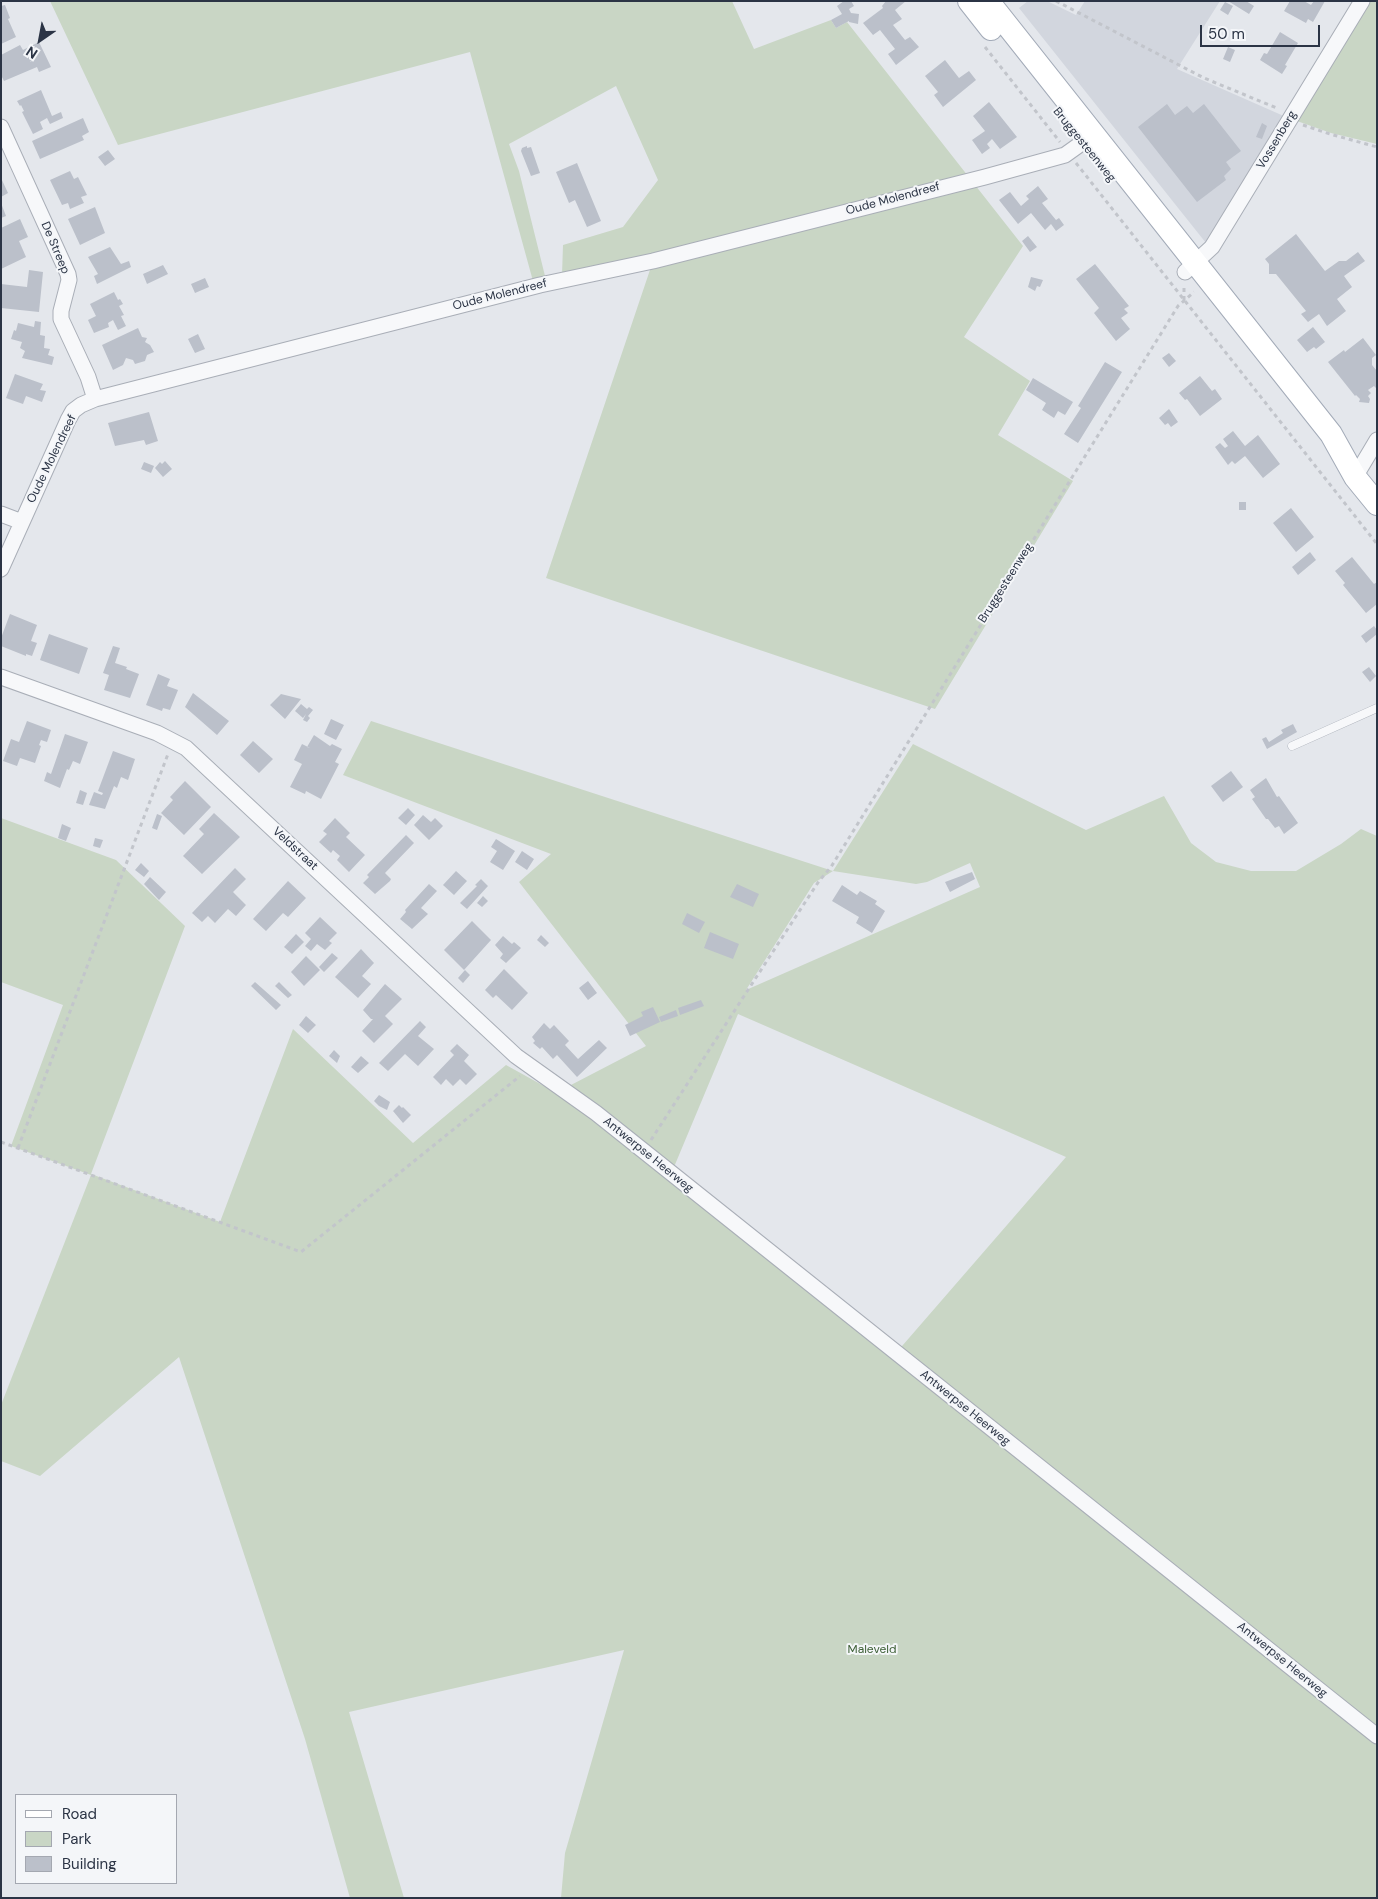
<!DOCTYPE html>
<html>
<head>
<meta charset="utf-8">
<style>
  body { margin:0 }
  #map { position:relative; width:1378px; height:1899px; overflow:hidden; background:#e4e7ec; font-family:"DM Sans",sans-serif }
  canvas { display:block }
  .frame { position:absolute; inset:0; border:2px solid #2b3445; pointer-events:none }
  .legend { position:absolute; left:15px; top:1794px; width:162px; height:90px; box-sizing:border-box; background:#f4f6f9; border:1px solid #a4a8b1; margin:0; padding:6px 9px; list-style:none; font-size:15px; color:#2b3445 }
  .legend li { display:flex; align-items:center; gap:10px; height:25px }
  .legend b { width:25px; border:1px solid #a4a8b1 }
  .north { position:absolute; left:15px; top:15px; width:50px; height:50px; -webkit-text-stroke:4px #f4f6f9; paint-order:stroke; rotate:213deg; font-size:14px; font-weight:700; line-height:20px; text-align:center; color:#2b3445 }
  .north::after { content:''; display:block; margin:auto; width:18px; height:22px; background:#2b3445; clip-path:polygon(50% 0,100% 100%,50% 72%,0 100%) }
  .scale { position:absolute; left:1200px; top:25px; width:120px; height:22px; box-sizing:border-box; border:2px solid #2b3445; border-top:0; padding-left:6px; font-size:15px; line-height:18px; white-space:nowrap; color:#2b3445; -webkit-text-stroke:4px #f4f6f9; paint-order:stroke }
</style>
</head>
<body>
<div id="map">
<canvas width="1378" height="1899"></canvas>
<div class="frame"></div>
<ul class="legend">
<li><b style="height:6px;background:#fff"></b>Road</li>
<li><b style="height:14px;background:#c9d6c5"></b>Park</li>
<li><b style="height:14px;background:#bbc0ca"></b>Building</li>
</ul>
<div class="north">N</div>
<div class="scale">50 m</div>
</div>
<script>
const ctx = document.querySelector('canvas').getContext('2d');
ctx.lineJoin = 'round';
function fill(path, color) {
  ctx.fillStyle = color;
  ctx.fill(path, 'evenodd');
}
function shape(rows) {
  const path = new Path2D();
  for (const r of rows) {
    path.moveTo(r[0], r[1]);
    for (let i = 2; i < r.length; i += 2) path.lineTo(r[i], r[i + 1]);
  }
  return path;
}
function stroke(path, color, width, dash) {
  ctx.strokeStyle = color;
  ctx.lineWidth = width;
  ctx.lineCap = dash ? 'butt' : 'round';
  ctx.setLineDash(dash || []);
  ctx.stroke(path);
}
function label(font, color, halo, rows, align = 'center') {
  ctx.font = font + ' "DM Sans",sans-serif';
  ctx.lineWidth = 4;
  ctx.setLineDash([]);
  ctx.textBaseline = 'middle';
  ctx.strokeStyle = halo;
  ctx.fillStyle = color;
  for (const [text, x, y, turn = 0] of rows) {
    ctx.save();
    ctx.translate(x, y);
    ctx.rotate((+turn || 0) * Math.PI / 180);
    ctx.textAlign = isNaN(turn) ? turn : align;
    if (halo) ctx.strokeText(text, 0, 0);
    ctx.fillText(text, 0, 0);
    ctx.restore();
  }
}
fill(shape([
  [1028,1,1047,1,1076,15,1085,1,1220,1,1177,69,1286,117,1206,243,1019,8]
]), '#d2d6de');
fill(shape([
  [50,1,732,1,754,49,831,20,836,28,847,22,1023,246,964,337,1030,381,998,435,1073,481,935,709,546,578,653,261,562,275,563,245,623,227,658,180,616,86,509,144,519,171,546,280,536,292,470,52,118,145],
  [1370,1,1377,1,1377,144,1331,133,1297,121],
  [371,721,833,871,913,744,1086,830,1164,796,1191,843,1216,862,1251,871,1296,871,1341,844,1361,829,1377,836,1377,1898,561,1898,565,1853,624,1650,349,1712,404,1898,350,1898,305,1739,179,1357,40,1476,1,1461,1,1405,91,1175,11,1146,63,1005,1,982,1,818,116,860,185,926,91,1174,220,1222,293,1029,413,1143,506,1065,562,1096,569,1086,646,1046,519,882,551,854,343,775],
  [970,863,980,887,746,990,814,883,833,871,916,884,927,882],
  [738,1014,1066,1157,896,1353,674,1167]
]), '#c9d6c5');
fill(shape([
  [844,1,851,1,854,6,849,9,851,13,859,14,858,24,849,22,849,21,836,28,831,20,842,14,837,6],
  [886,1,906,1,895,10,902,19,893,25,905,40,910,37,919,47,896,65,888,54,895,49,880,30,873,35,863,23,883,8,882,6],
  [1228,1,1246,1,1254,6,1249,14],
  [1290,1,1304,1,1311,5,1314,1,1325,1,1313,22,1308,19,1306,23,1284,11],
  [1225,2,1233,6,1228,15,1220,10],
  [5,5,10,18,8,19,16,37,1,44,1,6],
  [1280,32,1298,43,1285,65,1287,66,1282,74,1260,60,1264,53,1267,54],
  [39,42,51,67,39,72,37,67,4,81,1,75,1,55,20,45,23,50],
  [1228,47,1235,50,1230,62,1223,59],
  [945,60,959,78,969,71,976,80,943,107,934,95,938,92,925,76],
  [41,90,52,116,61,112,63,118,50,124,47,118,40,122,43,129,33,134,22,112,24,111,21,105,20,106,17,101],
  [989,102,1017,137,1000,149,992,139,987,144,990,148,982,154,972,140,985,131,973,116],
  [1167,104,1175,115,1187,106,1193,113,1204,104,1241,151,1226,162,1231,169,1224,176,1226,180,1197,202,1138,127],
  [83,118,89,132,82,136,84,140,40,159,32,141],
  [1262,123,1267,126,1262,139,1256,137],
  [527,146,527,148,531,147,540,173,531,176,521,151,522,148],
  [108,150,115,159,105,166,98,157],
  [577,163,601,221,587,227,575,200,569,203,556,172],
  [70,171,74,179,78,177,87,195,81,197,84,203,70,209,68,203,62,205,50,180],
  [1,178,8,193,1,197],
  [1038,186,1048,199,1042,203,1056,220,1059,218,1064,225,1056,231,1051,224,1045,230,1031,213,1018,224,999,200,1010,192,1021,206,1029,199,1026,196],
  [1,203,6,216,1,218],
  [95,207,105,233,80,245,68,219],
  [20,219,28,237,19,241,26,257,1,269,1,228],
  [1296,234,1325,271,1339,261,1346,261,1358,252,1365,261,1344,276,1352,287,1337,299,1346,311,1327,326,1319,314,1308,322,1301,314,1306,311,1276,274,1269,274,1269,264,1265,259],
  [1028,236,1037,247,1030,252,1022,241],
  [110,247,121,264,129,261,131,267,97,284,94,276,98,274,88,257],
  [1095,264,1129,306,1124,309,1128,313,1121,318,1130,329,1116,341,1094,313,1099,308,1076,279],
  [163,265,168,274,147,284,143,274],
  [29,270,43,272,39,312,1,308,1,284,27,287],
  [1031,277,1043,280,1040,287,1037,286,1035,291,1028,287],
  [205,278,209,287,195,293,191,284],
  [114,292,118,300,120,299,123,304,119,306,124,315,121,316,126,326,118,330,113,320,108,323,109,327,94,333,88,320,96,316,90,304],
  [35,321,41,322,40,335,45,336,44,348,50,349,48,355,54,357,52,365,22,358,25,351,20,348,22,342,11,339,14,330,16,331,18,323,34,327],
  [1313,327,1325,342,1316,349,1314,347,1307,352,1297,340],
  [138,328,142,337,147,338,145,342,150,345,154,352,147,355,145,361,135,364,133,360,126,358,123,365,113,370,102,345],
  [198,334,205,349,195,353,188,339],
  [1363,338,1376,355,1372,358,1372,365,1377,371,1377,389,1374,386,1368,390,1371,393,1368,396,1370,399,1369,403,1359,402,1360,399,1356,395,1355,396,1328,362,1344,350,1345,352],
  [1169,353,1176,361,1169,367,1162,358],
  [1105,362,1122,372,1078,443,1064,434,1081,408,1078,406],
  [15,374,43,384,40,390,46,391,42,402,26,396,23,404,6,398],
  [1200,376,1212,391,1215,389,1222,399,1200,416,1187,399,1185,400,1179,393],
  [1033,378,1073,402,1065,415,1058,411,1054,418,1042,410,1046,403,1026,390],
  [1169,409,1178,422,1171,427,1168,423,1165,425,1159,418],
  [149,412,158,441,146,445,144,440,115,446,108,423],
  [1233,431,1245,446,1258,435,1280,464,1263,478,1245,456,1235,464,1232,461,1228,465,1215,447,1220,443,1225,448,1228,446,1223,439],
  [165,461,172,469,163,477,155,468,160,462,162,464],
  [144,462,154,466,151,473,141,469],
  [1239,502,1246,502,1246,510,1239,510],
  [1291,508,1314,537,1296,552,1273,523],
  [1310,552,1316,560,1298,575,1292,567],
  [1352,557,1374,584,1377,582,1377,604,1366,613,1343,585,1345,583,1335,571],
  [10,614,37,625,31,641,37,643,32,656,26,654,26,656,1,646,1,638],
  [1374,626,1377,630,1377,634,1366,643,1361,636],
  [49,634,88,648,79,674,40,660],
  [113,646,120,648,115,663,127,667,126,669,139,674,130,698,104,690,109,675,103,673],
  [1369,667,1376,676,1370,682,1362,672],
  [158,674,170,679,167,686,178,690,170,710,163,708,162,711,146,705],
  [193,693,229,721,217,735,185,707],
  [281,694,301,699,285,719,270,705],
  [301,704,307,709,309,707,313,710,308,716,310,718,307,722,303,720,306,714,303,718,295,711],
  [331,719,344,725,336,740,324,734],
  [27,721,51,730,47,742,41,740,39,745,41,746,35,763,20,758,17,766,3,761,11,739,19,742],
  [1293,724,1297,732,1267,749,1262,739,1266,737,1269,742,1283,733,1281,730],
  [65,734,88,742,80,764,73,761,69,770,67,769,60,788,44,781,47,772,51,774],
  [314,735,330,746,332,744,342,749,335,762,339,764,321,799,306,791,305,794,290,787,302,764,294,760,302,744,310,748,307,747],
  [253,741,273,759,259,773,240,755],
  [113,751,135,759,128,780,121,777,117,788,114,786,105,809,89,805,94,792,102,795,103,793,98,791],
  [1231,771,1243,787,1223,802,1211,786],
  [1266,778,1277,797,1279,796,1298,823,1284,834,1279,826,1275,828,1268,819,1266,819,1252,799,1255,797,1250,790],
  [185,781,211,807,184,835,161,813,173,800,170,797],
  [80,790,87,793,83,805,76,803],
  [408,808,415,815,406,825,398,818],
  [214,813,240,837,202,874,183,856,204,834,199,829],
  [157,814,162,816,157,830,152,828],
  [423,815,431,822,435,818,443,826,429,840,414,825],
  [335,818,350,833,346,837,365,855,349,872,337,860,340,856,333,850,331,853,319,842,327,834,323,831],
  [62,824,71,828,66,841,58,838],
  [406,835,414,843,385,873,391,879,390,881,375,894,363,883,369,877,367,875],
  [95,838,103,840,100,848,93,846],
  [496,839,515,851,503,870,490,862,497,851,491,847],
  [522,851,534,859,527,870,515,862],
  [141,863,149,871,144,877,135,870],
  [235,868,246,879,233,892,246,905,236,916,228,909,215,923,208,916,202,922,192,913],
  [456,871,467,881,454,895,443,885],
  [972,872,975,879,950,892,945,882],
  [150,877,166,892,159,900,144,884],
  [481,879,488,886,467,909,460,903,477,886,475,885],
  [288,881,306,898,288,917,283,913,266,931,253,919],
  [429,884,437,891,421,908,428,914,412,929,400,919,406,912,405,910],
  [737,884,759,894,753,907,730,897],
  [842,885,857,895,860,891,877,901,875,904,885,911,872,933,856,923,859,917,832,901],
  [483,896,488,901,482,907,477,903],
  [687,913,705,922,699,933,682,924],
  [320,917,337,933,329,941,332,943,325,950,317,944,311,951,305,946,311,939,305,933],
  [472,921,491,940,464,970,444,950],
  [710,932,739,944,733,959,704,948],
  [296,934,304,942,292,954,284,947],
  [541,935,549,943,545,947,537,940],
  [503,936,512,944,514,942,521,948,506,963,500,958,503,954,495,945],
  [361,949,374,963,362,976,371,984,358,998,335,977],
  [332,953,338,958,324,972,319,967],
  [306,956,320,970,304,986,291,972],
  [504,969,528,993,512,1010,496,995,493,998,485,990],
  [465,970,470,975,463,983,458,978],
  [588,981,597,993,588,1000,579,988],
  [255,982,281,1005,276,1010,251,986],
  [279,982,292,995,288,998,275,986],
  [385,984,402,999,385,1016,393,1024,374,1043,362,1031,373,1019,371,1019,363,1010],
  [701,1000,704,1006,680,1015,678,1008],
  [653,1007,660,1022,630,1036,625,1025,643,1016,641,1012],
  [676,1010,678,1016,661,1022,659,1017],
  [306,1016,316,1025,308,1033,299,1025],
  [420,1021,426,1027,418,1036,434,1049,418,1066,405,1054,388,1071,379,1063],
  [544,1023,550,1029,554,1025,569,1041,565,1045,578,1059,599,1040,607,1048,577,1077,557,1055,553,1059,542,1047,540,1049,533,1043,535,1041,532,1037],
  [457,1044,469,1055,464,1061,477,1074,466,1085,460,1079,453,1086,446,1079,441,1085,433,1077,454,1055,450,1051],
  [334,1050,340,1056,337,1063,329,1056],
  [361,1056,369,1063,358,1073,351,1067],
  [379,1095,390,1102,387,1110,379,1106,374,1101],
  [399,1105,402,1108,403,1107,411,1115,403,1123,393,1111]
]), '#bbc0ca');
const service = shape([
  [1292,746,1377,708]
]);
const minor = shape([
  [1,127,68,274,69,280,61,311,61,319,88,377,95,399],
  [1185,272,1212,247,1362,1],
  [1355,477,1377,440],
  [1,514,22,522],
  [1,569,68,420,73,411,81,405,95,399,540,285,653,261,985,177,1065,155,1093,135],
  [1,677,157,733,186,748,516,1056,596,1113,1377,1736]
]);
const primary = shape([
  [969,1,991,29],
  [988,1,1331,434,1355,477,1377,504]
]);
stroke(service, '#a9aeb7', 9);
stroke(minor, '#a9aeb7', 17);
stroke(primary, '#a3abb8', 24);
stroke(shape([
  [1056,1,1204,78,1279,109],
  [985,47,1060,142],
  [1303,125,1330,134,1377,147],
  [1076,163,1377,544],
  [1184,300,1184,286],
  [651,1140,744,996,819,881,831,867,1178,306,1194,292],
  [1,1142,301,1252,520,1076],
  [18,1148,168,754]
]), '#c2c5cb', 3, [4, 4]);
stroke(service, '#f7f8fa', 8);
stroke(minor, '#f7f8fa', 15);
stroke(primary, '#fff', 22);
label('12px', '#2b3445', '#f4f6f9', [
  ["Vossenberg",1277,140,-59],
  ["Bruggesteenweg",1084,145,51],
  ["Oude Molendreef",893,199,-15],
  ["De Streep",55,248,67],
  ["Oude Molendreef",500,295,-14],
  ["Oude Molendreef",52,459,-64],
  ["Bruggesteenweg",1006,583,-58],
  ["Veldstraat",295,849,43],
  ["Antwerpse Heerweg",648,1155,39],
  ["Antwerpse Heerweg",965,1408,39],
  ["Antwerpse Heerweg",1282,1660,39]
]);
label('12px', '#3f6138', '#f4f6f9', [
  ["Maleveld",872,1650]
]);
</script>
</body>
</html>
